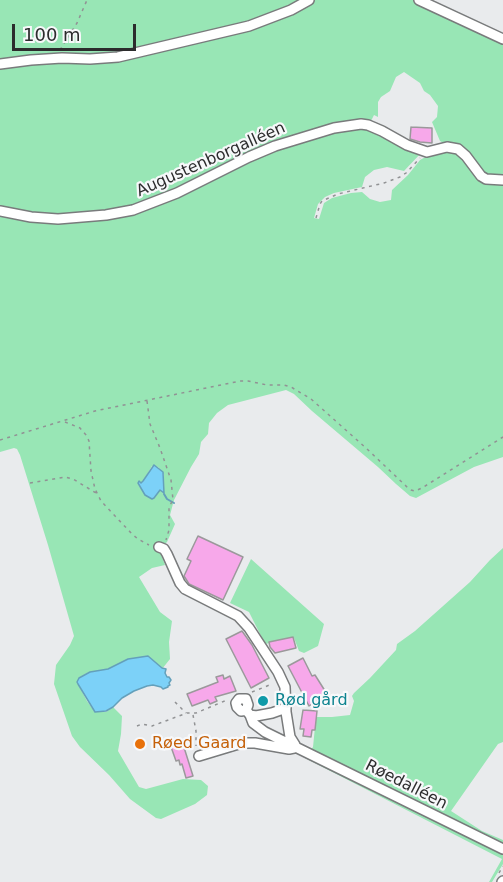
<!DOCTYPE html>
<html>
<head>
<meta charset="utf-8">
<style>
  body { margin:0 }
  #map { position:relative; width:503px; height:882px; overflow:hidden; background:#e9ebed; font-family:"DejaVu Sans",sans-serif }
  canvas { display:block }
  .scale { position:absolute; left:12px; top:24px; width:124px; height:27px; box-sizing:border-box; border:3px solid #2c2c2d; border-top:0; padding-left:8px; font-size:18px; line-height:21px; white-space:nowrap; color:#2c2c2d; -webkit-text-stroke:4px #f7f8fa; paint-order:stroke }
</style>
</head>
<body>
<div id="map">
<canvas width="503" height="882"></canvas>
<div class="scale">100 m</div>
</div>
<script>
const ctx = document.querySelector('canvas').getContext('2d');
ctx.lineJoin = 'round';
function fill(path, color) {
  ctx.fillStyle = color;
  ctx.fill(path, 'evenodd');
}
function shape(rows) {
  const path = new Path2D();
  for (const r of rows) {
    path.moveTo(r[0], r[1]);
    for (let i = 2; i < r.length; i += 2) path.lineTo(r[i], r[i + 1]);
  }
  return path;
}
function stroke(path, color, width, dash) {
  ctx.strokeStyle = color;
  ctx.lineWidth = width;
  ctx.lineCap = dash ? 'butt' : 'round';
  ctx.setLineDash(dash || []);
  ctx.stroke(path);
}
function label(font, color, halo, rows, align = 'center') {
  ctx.font = font + ' "DejaVu Sans",sans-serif';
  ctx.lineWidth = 4.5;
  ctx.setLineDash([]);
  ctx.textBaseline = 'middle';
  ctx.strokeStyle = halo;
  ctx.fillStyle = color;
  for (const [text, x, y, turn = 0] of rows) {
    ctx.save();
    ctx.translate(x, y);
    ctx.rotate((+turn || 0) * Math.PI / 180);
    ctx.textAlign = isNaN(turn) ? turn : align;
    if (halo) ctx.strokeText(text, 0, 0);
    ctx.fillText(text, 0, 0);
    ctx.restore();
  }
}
fill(shape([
  [0,0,413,0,424,3,503,41,503,179,488,177,447,145,440,141,432,122,437,117,438,106,430,95,424,91,420,83,404,72,396,77,390,91,381,97,378,102,378,117,374,115,370,123,332,127,142,206,59,217,0,210],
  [358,125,422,152,404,171,387,167,374,170,365,177,362,187,334,193,325,197,318,204,314,218,319,219,324,203,332,198,351,193,362,192,370,199,380,202,391,200,392,190,408,175,420,160,431,154,446,150,456,150,475,172,503,181,503,457,474,467,416,498,410,496,396,484,378,467,312,411,294,394,286,390,228,405,217,413,209,423,208,434,201,442,199,454,191,467,174,500,170,515,175,524,167,542,159,549,165,565,152,568,139,577,160,612,172,621,169,642,170,659,162,669,148,656,129,659,108,669,87,673,79,678,77,682,87,701,95,712,106,712,113,707,122,716,121,734,118,751,139,787,146,789,183,779,201,780,208,786,207,795,195,804,161,819,156,818,130,799,109,775,80,747,72,736,54,684,56,665,70,645,74,636,48,545,20,455,17,449,14,448,0,452,0,212,35,219,118,215,267,151],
  [152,466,158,467,164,475,163,486,164,493,161,490,160,490,155,497,142,490,138,484,139,481,141,483,144,480],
  [503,548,503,742,498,744,451,811,482,831,503,840,503,847,311,750,313,747,316,717,332,717,350,715,354,701,352,696,354,693,370,678,396,650,397,644,415,631,470,582,490,560],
  [251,559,324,624,318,646,304,653,299,651,294,638,265,644,249,612,230,603],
  [307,755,503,852,503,864,492,882,489,882,502,859,305,758]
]), '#98e6b5');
const water = shape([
  [154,465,163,472,164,493,160,490,154,498,152,499,145,495,138,483,139,481,141,483,143,481,154,465],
  [148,656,162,668,166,669,165,673,167,677,169,677,171,680,169,683,170,685,168,686,168,687,163,689,161,687,153,685,147,686,134,691,122,698,113,707,106,711,95,712,78,684,77,682,79,678,90,672,108,669,128,659,148,656]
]);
fill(water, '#7cd1f8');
stroke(water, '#64a0bb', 1.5);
stroke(shape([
  [164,494,167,499,174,503]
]), '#64a0bb', 2);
const building = shape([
  [411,127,432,128,432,143,420,142,410,139,411,127],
  [198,536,243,557,223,600,189,584,184,576,191,561,187,559,198,536],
  [242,631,252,645,269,678,251,688,226,639,242,631],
  [293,637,296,648,275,653,270,647,269,642,293,637],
  [303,658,312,676,315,675,327,694,309,706,288,666,303,658],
  [223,675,224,679,230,676,236,691,215,697,217,701,210,704,208,700,192,706,187,694,218,682,216,677,223,675],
  [303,710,317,711,315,730,312,730,311,737,303,736,304,729,300,729,303,710],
  [182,741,193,776,186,778,182,764,180,765,179,760,176,761,170,744,182,741]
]);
fill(building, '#f7a8ea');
stroke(building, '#9b999b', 1.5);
const minor = shape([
  [419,0,503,39],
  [0,64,31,60,62,58,90,59,118,57,249,26,291,10,309,0],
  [0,211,31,217,58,219,106,215,133,210,177,193,249,157,275,146,334,128,361,124,368,125,382,131,407,145,427,152,447,147,458,149,466,156,481,176,486,179,503,180],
  [159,547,164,549,167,554,180,583,185,589,238,616,249,628,278,672,285,687,286,712,290,737,295,745],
  [246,710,241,711,237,707,236,703,239,699,246,699,248,705,246,710,250,715,256,716,272,713,286,708],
  [250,715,253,723,265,732,503,849],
  [199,756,242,743,255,743,289,749,294,748],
  [502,882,503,881]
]);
stroke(minor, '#797b7c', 12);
stroke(shape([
  [60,50,77,23,87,0],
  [316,218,320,204,322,201,338,194,384,183,400,177,406,173,420,158],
  [147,401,150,424,160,448,171,480,173,500,169,507,169,530,166,540],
  [65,422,80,428,86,435,89,441,91,471,95,489,101,501,132,534,138,539,149,545],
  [0,440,95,411,240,381,248,381,267,385,284,385,291,387,311,399,366,448,407,487,411,490,415,491,422,488,503,437],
  [30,483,65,477,73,479,96,493],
  [252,692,272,684],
  [175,702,186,713],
  [193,715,196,731,196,746],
  [137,726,142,724,152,726,187,713,196,713,227,700],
  [499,873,503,866]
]), '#919294', 1.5, [3, 4.5]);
stroke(minor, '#fff', 9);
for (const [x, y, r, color] of [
  [263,701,6,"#0f9aa8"],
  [140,744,6,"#e8710a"]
]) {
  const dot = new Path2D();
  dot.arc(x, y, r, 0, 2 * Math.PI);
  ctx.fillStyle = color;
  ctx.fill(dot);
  stroke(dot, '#f7f8fa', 2);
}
label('16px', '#2c2c2d', '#f7f8fa', [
  ["Augustenborgalléen",211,160,-24],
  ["Røedalléen",406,785,27]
]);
label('16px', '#0d838f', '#f7f8fa', [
  ["Rød gård",275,701]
], 'left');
label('16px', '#c56008', '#f7f8fa', [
  ["Røed Gaard",152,744]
], 'left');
</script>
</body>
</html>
